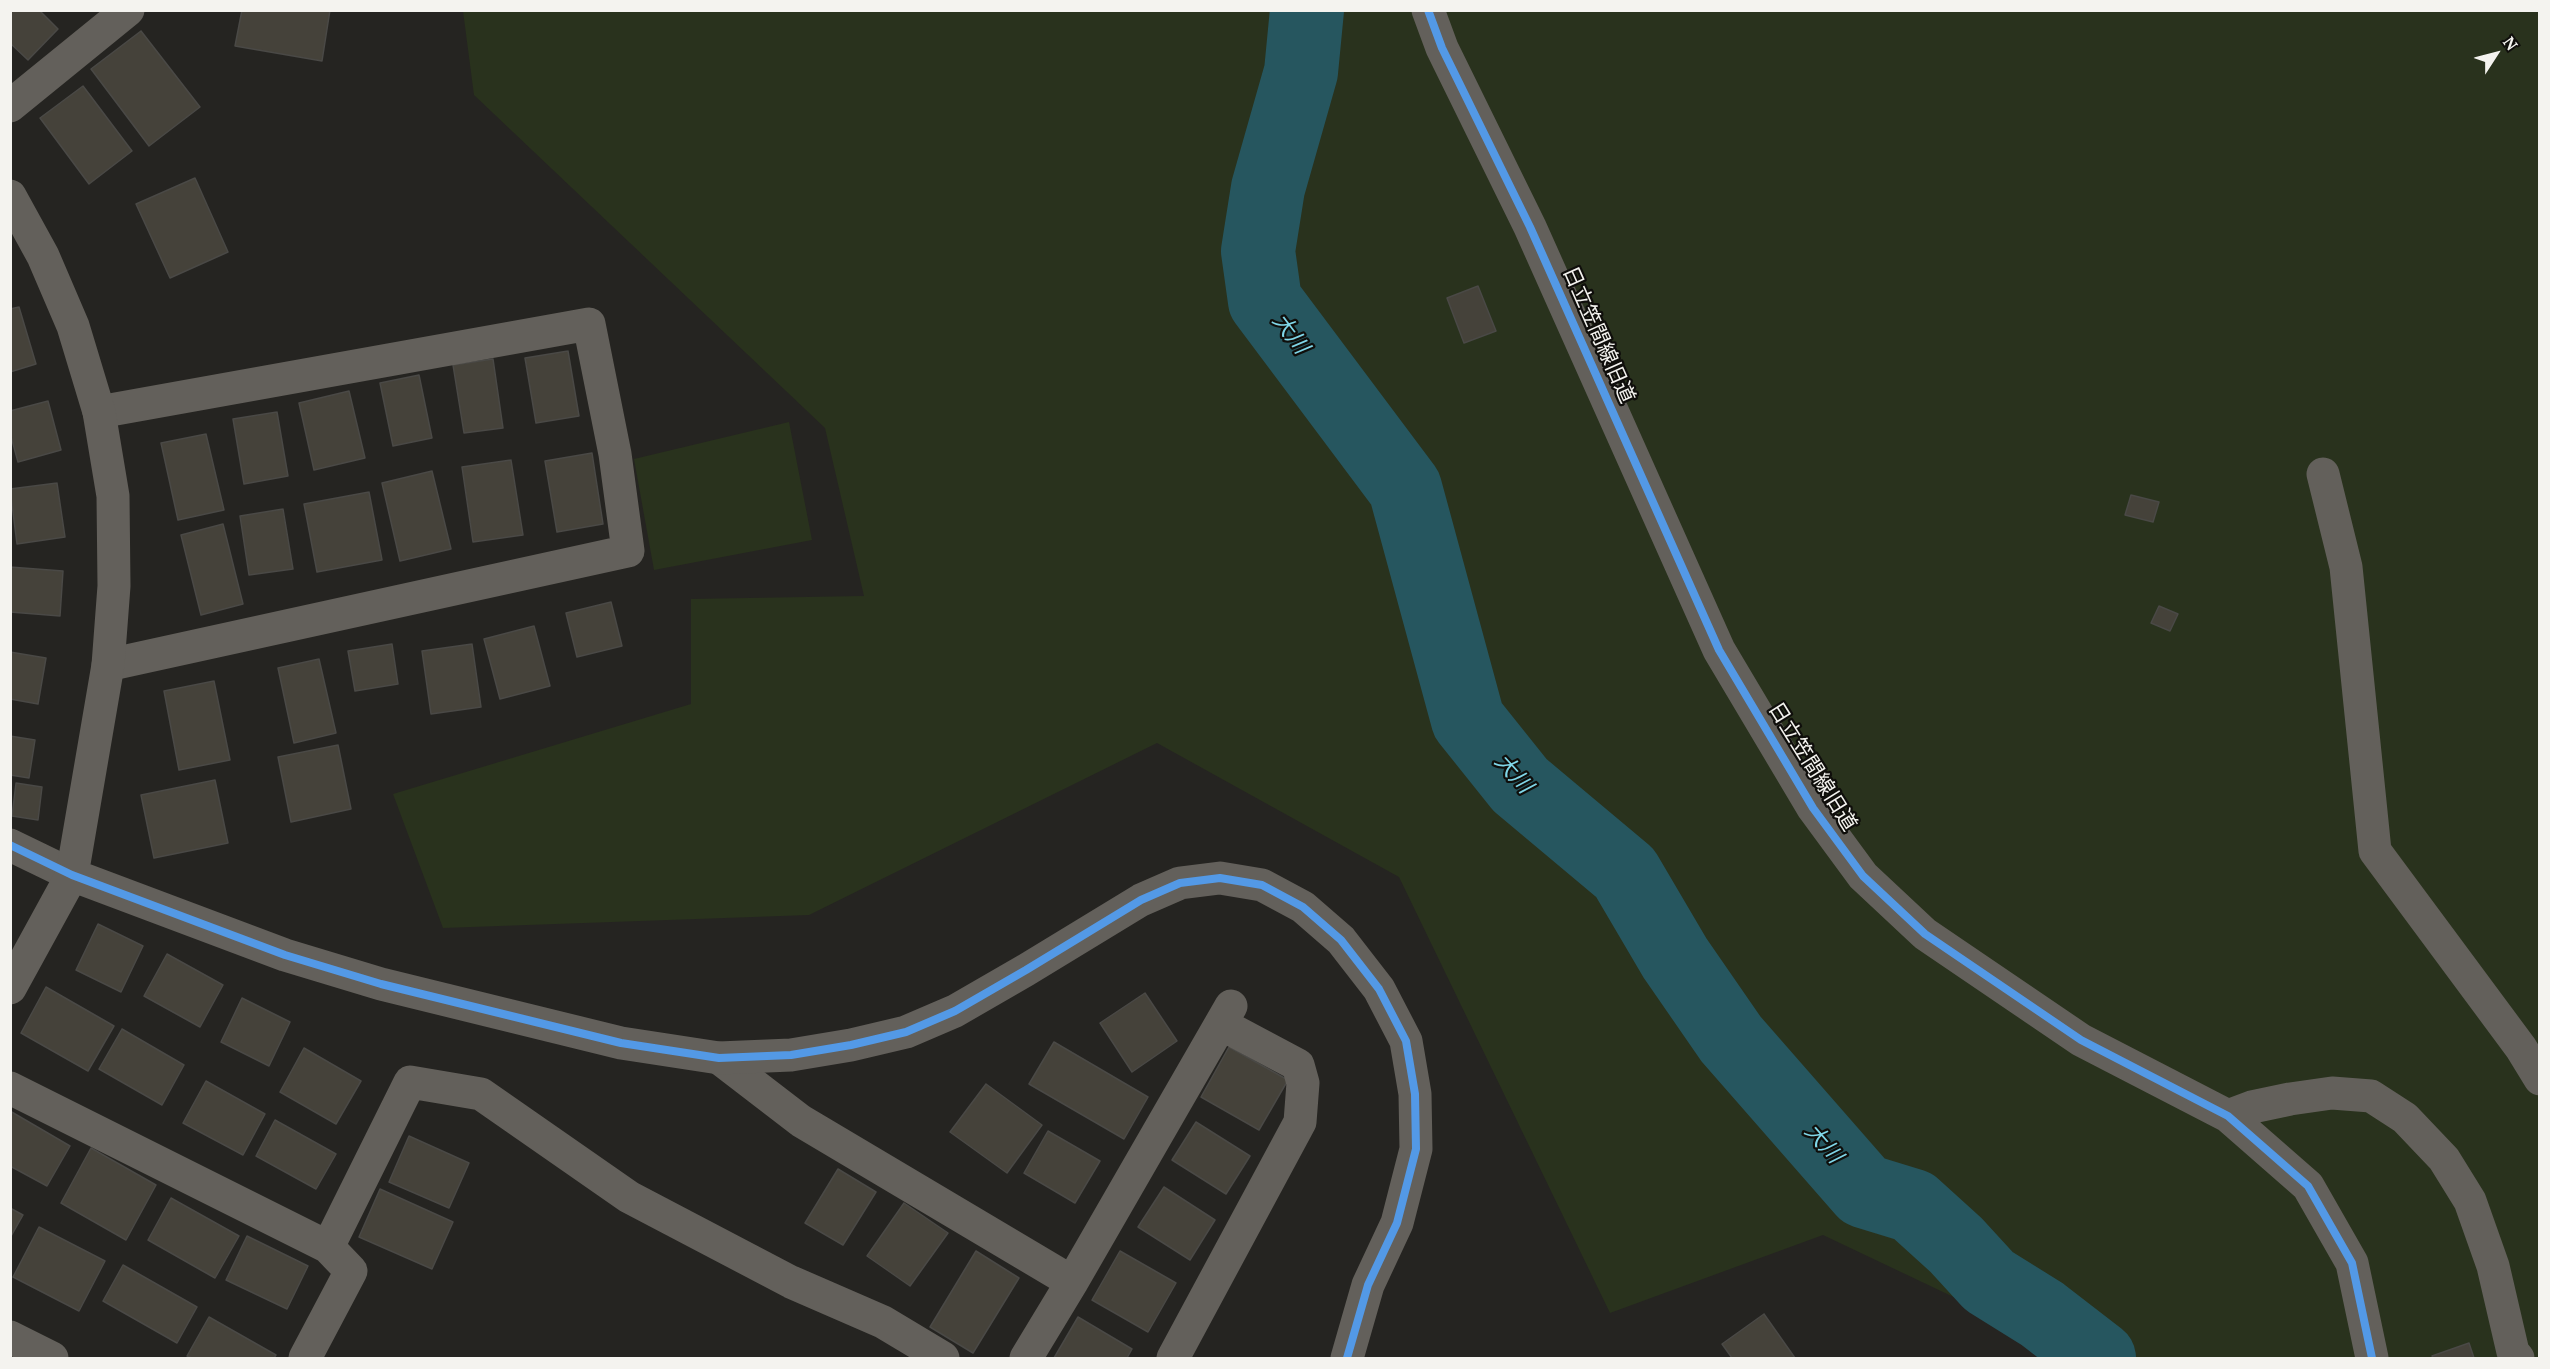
<!DOCTYPE html>
<html>
<head>
<meta charset="utf-8">
<style>
  body { margin:0 }
  #map { position:relative; width:2550px; height:1369px; overflow:hidden; background:#252421; font-family:"PT Serif",serif }
  canvas { display:block }
  .frame { position:absolute; inset:0; border:12px solid #f4f3ef; pointer-events:none }
  .north { position:absolute; left:2466px; top:24px; width:60px; height:60px; -webkit-text-stroke:4px #0f0e0b; paint-order:stroke; rotate:54deg; font-size:16px; font-weight:700; line-height:24px; text-align:center; color:#f4f3ef }
  .north::after { content:''; display:block; margin:auto; width:21px; height:27px; background:#f4f3ef; clip-path:polygon(50% 0,100% 100%,50% 72%,0 100%) }
</style>
</head>
<body>
<div id="map">
<canvas width="2550" height="1369"></canvas>
<div class="frame"></div>
<div class="north">N</div>
</div>
<script>
const ctx = document.querySelector('canvas').getContext('2d');
ctx.lineJoin = 'round';
function fill(path, color) {
  ctx.fillStyle = color;
  ctx.fill(path, 'evenodd');
}
function shape(rows) {
  const path = new Path2D();
  for (const r of rows) {
    path.moveTo(r[0], r[1]);
    for (let i = 2; i < r.length; i += 2) path.lineTo(r[i], r[i + 1]);
  }
  return path;
}
function stroke(path, color, width, dash) {
  ctx.strokeStyle = color;
  ctx.lineWidth = width;
  ctx.lineCap = dash ? 'butt' : 'round';
  ctx.setLineDash(dash || []);
  ctx.stroke(path);
}
function label(font, color, halo, rows, align = 'center') {
  ctx.font = font + ' "PT Serif","Noto Sans JP",serif';
  ctx.lineWidth = 4.5;
  ctx.setLineDash([]);
  ctx.textBaseline = 'middle';
  ctx.strokeStyle = halo;
  ctx.fillStyle = color;
  for (const [text, x, y, turn = 0] of rows) {
    ctx.save();
    ctx.translate(x, y);
    ctx.rotate((+turn || 0) * Math.PI / 180);
    ctx.textAlign = isNaN(turn) ? turn : align;
    if (halo) ctx.strokeText(text, 0, 0);
    ctx.fillText(text, 0, 0);
    ctx.restore();
  }
}
fill(shape([
  [463,11,2539,11,2539,1358,2082,1358,1823,1235,1610,1313,1399,877,1157,743,809,915,443,928,393,794,691,704,691,599,864,596,825,428,474,95],
  [789,422,812,540,654,570,634,459]
]), '#29321d');
stroke(shape([
  [1307,10,1301,72,1268,188,1258,251,1265,301,1405,488,1468,720,1520,785,1625,873,1675,958,1731,1039,1864,1191,1913,1206,1956,1245,1989,1281,2042,1314,2099,1358]
]), '#26565f', 74);
const building = shape([
  [10,10,39,10,58,29,28,60,10,43,10,10],
  [242,10,330,10,322,61,235,46,242,10],
  [141,31,200,107,149,146,91,69,141,31],
  [83,86,132,151,89,184,40,118,83,86],
  [195,178,228,252,170,278,136,204,195,178],
  [1478,286,1496,331,1464,343,1447,298,1478,286],
  [19,307,36,364,10,372,10,309,19,307],
  [568,351,579,416,536,423,525,358,568,351],
  [493,359,503,428,464,433,453,365,493,359],
  [419,375,432,438,393,446,380,383,419,375],
  [349,391,365,458,314,470,299,403,349,391],
  [48,401,61,450,18,462,10,433,10,411,48,401],
  [277,412,288,476,244,484,233,419,277,412],
  [206,434,224,510,178,520,161,443,206,434],
  [592,453,603,524,557,532,545,461,592,453],
  [511,460,523,535,473,542,462,467,511,460],
  [432,471,451,549,400,561,382,483,432,471],
  [57,483,65,537,17,544,10,489,57,483],
  [369,492,382,560,317,572,304,504,369,492],
  [2131,495,2159,502,2153,522,2125,515,2131,495],
  [283,509,293,569,249,575,240,516,283,509],
  [223,524,243,604,201,615,181,535,223,524],
  [10,567,63,571,60,616,10,612,10,567],
  [611,602,622,646,577,657,566,613,611,602],
  [2159,606,2178,614,2170,631,2151,623,2159,606],
  [534,626,550,686,500,699,484,639,534,626],
  [392,644,398,684,355,691,348,651,392,644],
  [472,644,481,707,431,714,422,651,472,644],
  [10,652,46,658,38,704,10,699,10,652],
  [319,659,336,733,294,743,278,668,319,659],
  [214,681,230,760,179,770,164,691,214,681],
  [10,736,35,740,29,778,10,775,10,736],
  [338,745,351,809,291,822,278,757,338,745],
  [215,780,228,843,154,858,141,795,215,780],
  [16,783,42,787,38,820,12,816,16,783],
  [98,924,143,946,121,992,76,970,98,924],
  [167,954,223,985,200,1027,144,996,167,954],
  [46,987,114,1026,88,1071,21,1033,46,987],
  [1145,993,1177,1041,1132,1072,1100,1023,1145,993],
  [242,998,290,1022,269,1066,221,1042,242,998],
  [122,1029,184,1065,162,1105,99,1069,122,1029],
  [1054,1042,1148,1097,1124,1139,1029,1084,1054,1042],
  [1229,1047,1288,1080,1259,1130,1201,1097,1229,1047],
  [304,1048,361,1081,336,1124,280,1092,304,1048],
  [206,1081,265,1114,243,1155,183,1123,206,1081],
  [986,1084,1042,1125,1007,1173,950,1132,986,1084],
  [10,1111,70,1146,47,1186,10,1166,10,1111],
  [275,1120,336,1154,316,1189,256,1156,275,1120],
  [1196,1122,1250,1156,1226,1194,1172,1160,1196,1122],
  [1048,1131,1100,1161,1075,1203,1024,1173,1048,1131],
  [409,1136,469,1163,449,1208,389,1182,409,1136],
  [91,1148,156,1185,126,1240,61,1203,91,1148],
  [838,1169,876,1192,843,1245,805,1223,838,1169],
  [1164,1187,1215,1220,1190,1260,1138,1227,1164,1187],
  [380,1189,453,1222,432,1269,359,1237,380,1189],
  [171,1198,239,1236,215,1278,148,1240,171,1198],
  [904,1203,948,1233,910,1286,867,1256,904,1203],
  [10,1208,23,1215,10,1238,10,1208],
  [39,1227,105,1261,79,1311,13,1277,39,1227],
  [247,1236,308,1266,287,1309,226,1280,247,1236],
  [976,1251,1019,1278,973,1353,930,1327,976,1251],
  [1120,1251,1176,1283,1148,1332,1092,1300,1120,1251],
  [123,1265,197,1307,177,1343,103,1301,123,1265],
  [1764,1314,1795,1358,1732,1358,1722,1344,1764,1314],
  [209,1317,276,1355,274,1358,192,1358,187,1356,209,1317],
  [1078,1317,1132,1349,1127,1358,1054,1358,1078,1317],
  [2469,1343,2474,1358,2433,1358,2432,1356,2469,1343]
]);
fill(building, '#45423a');
stroke(building, '#4a4946', 1.5);
stroke(shape([
  [1428,10,1442,48,1530,227,1719,650,1813,808,1863,876,1925,934,2081,1040,2228,1116,2308,1186,2352,1263,2372,1358],
  [10,106,128,10],
  [99,412,589,324,615,454,628,551,108,665],
  [2323,474,2346,567,2375,851,2521,1048,2540,1079],
  [10,845,72,875],
  [719,1058,801,1121,1072,1282],
  [10,1088,328,1247,351,1271,305,1358],
  [2228,1116,2252,1107,2290,1099,2332,1093,2371,1096,2405,1118,2444,1159,2470,1201,2493,1266,2513,1352,2518,1358],
  [328,1247,410,1082,481,1094,629,1197,791,1282,883,1322,943,1358],
  [1026,1358,1072,1282,1231,1006],
  [1173,1358,1300,1122,1303,1083,1298,1065,1221,1024]
]), '#63605b', 33);
stroke(shape([
  [10,196,43,256,73,326,99,412,113,496,114,586,108,665,72,875,10,988],
  [72,875,285,955,381,984,621,1043,719,1058,791,1055,851,1045,906,1032,955,1011,1026,970,1141,900,1180,883,1220,878,1262,885,1303,907,1341,940,1379,989,1406,1041,1415,1094,1416,1149,1397,1223,1368,1285,1347,1358],
  [10,1337,52,1358]
]), '#63605b', 33);
stroke(shape([
  [1428,10,1442,48,1530,227,1719,650,1813,808,1863,876,1925,934,2081,1040,2228,1116,2308,1186,2352,1263,2372,1358],
  [10,845,72,875,285,955,381,984,621,1043,719,1058,791,1055,851,1045,906,1032,955,1011,1026,970,1141,900,1180,883,1220,878,1262,885,1303,907,1341,940,1379,989,1406,1041,1415,1094,1416,1149,1397,1223,1368,1285,1347,1358]
]), '#5399e6', 8);
label('21px', '#f4f3ef', '#0f0e0b', [
  ["日立笠間線旧道",1598,335,66],
  ["日立笠間線旧道",1812,767,58]
]);
label('italic 22px', '#80d7e9', '#0f0e0b', [
  ["大川",1290,334,53],
  ["大川",1513,774,48],
  ["大川",1823,1144,49]
]);
</script>
</body>
</html>
